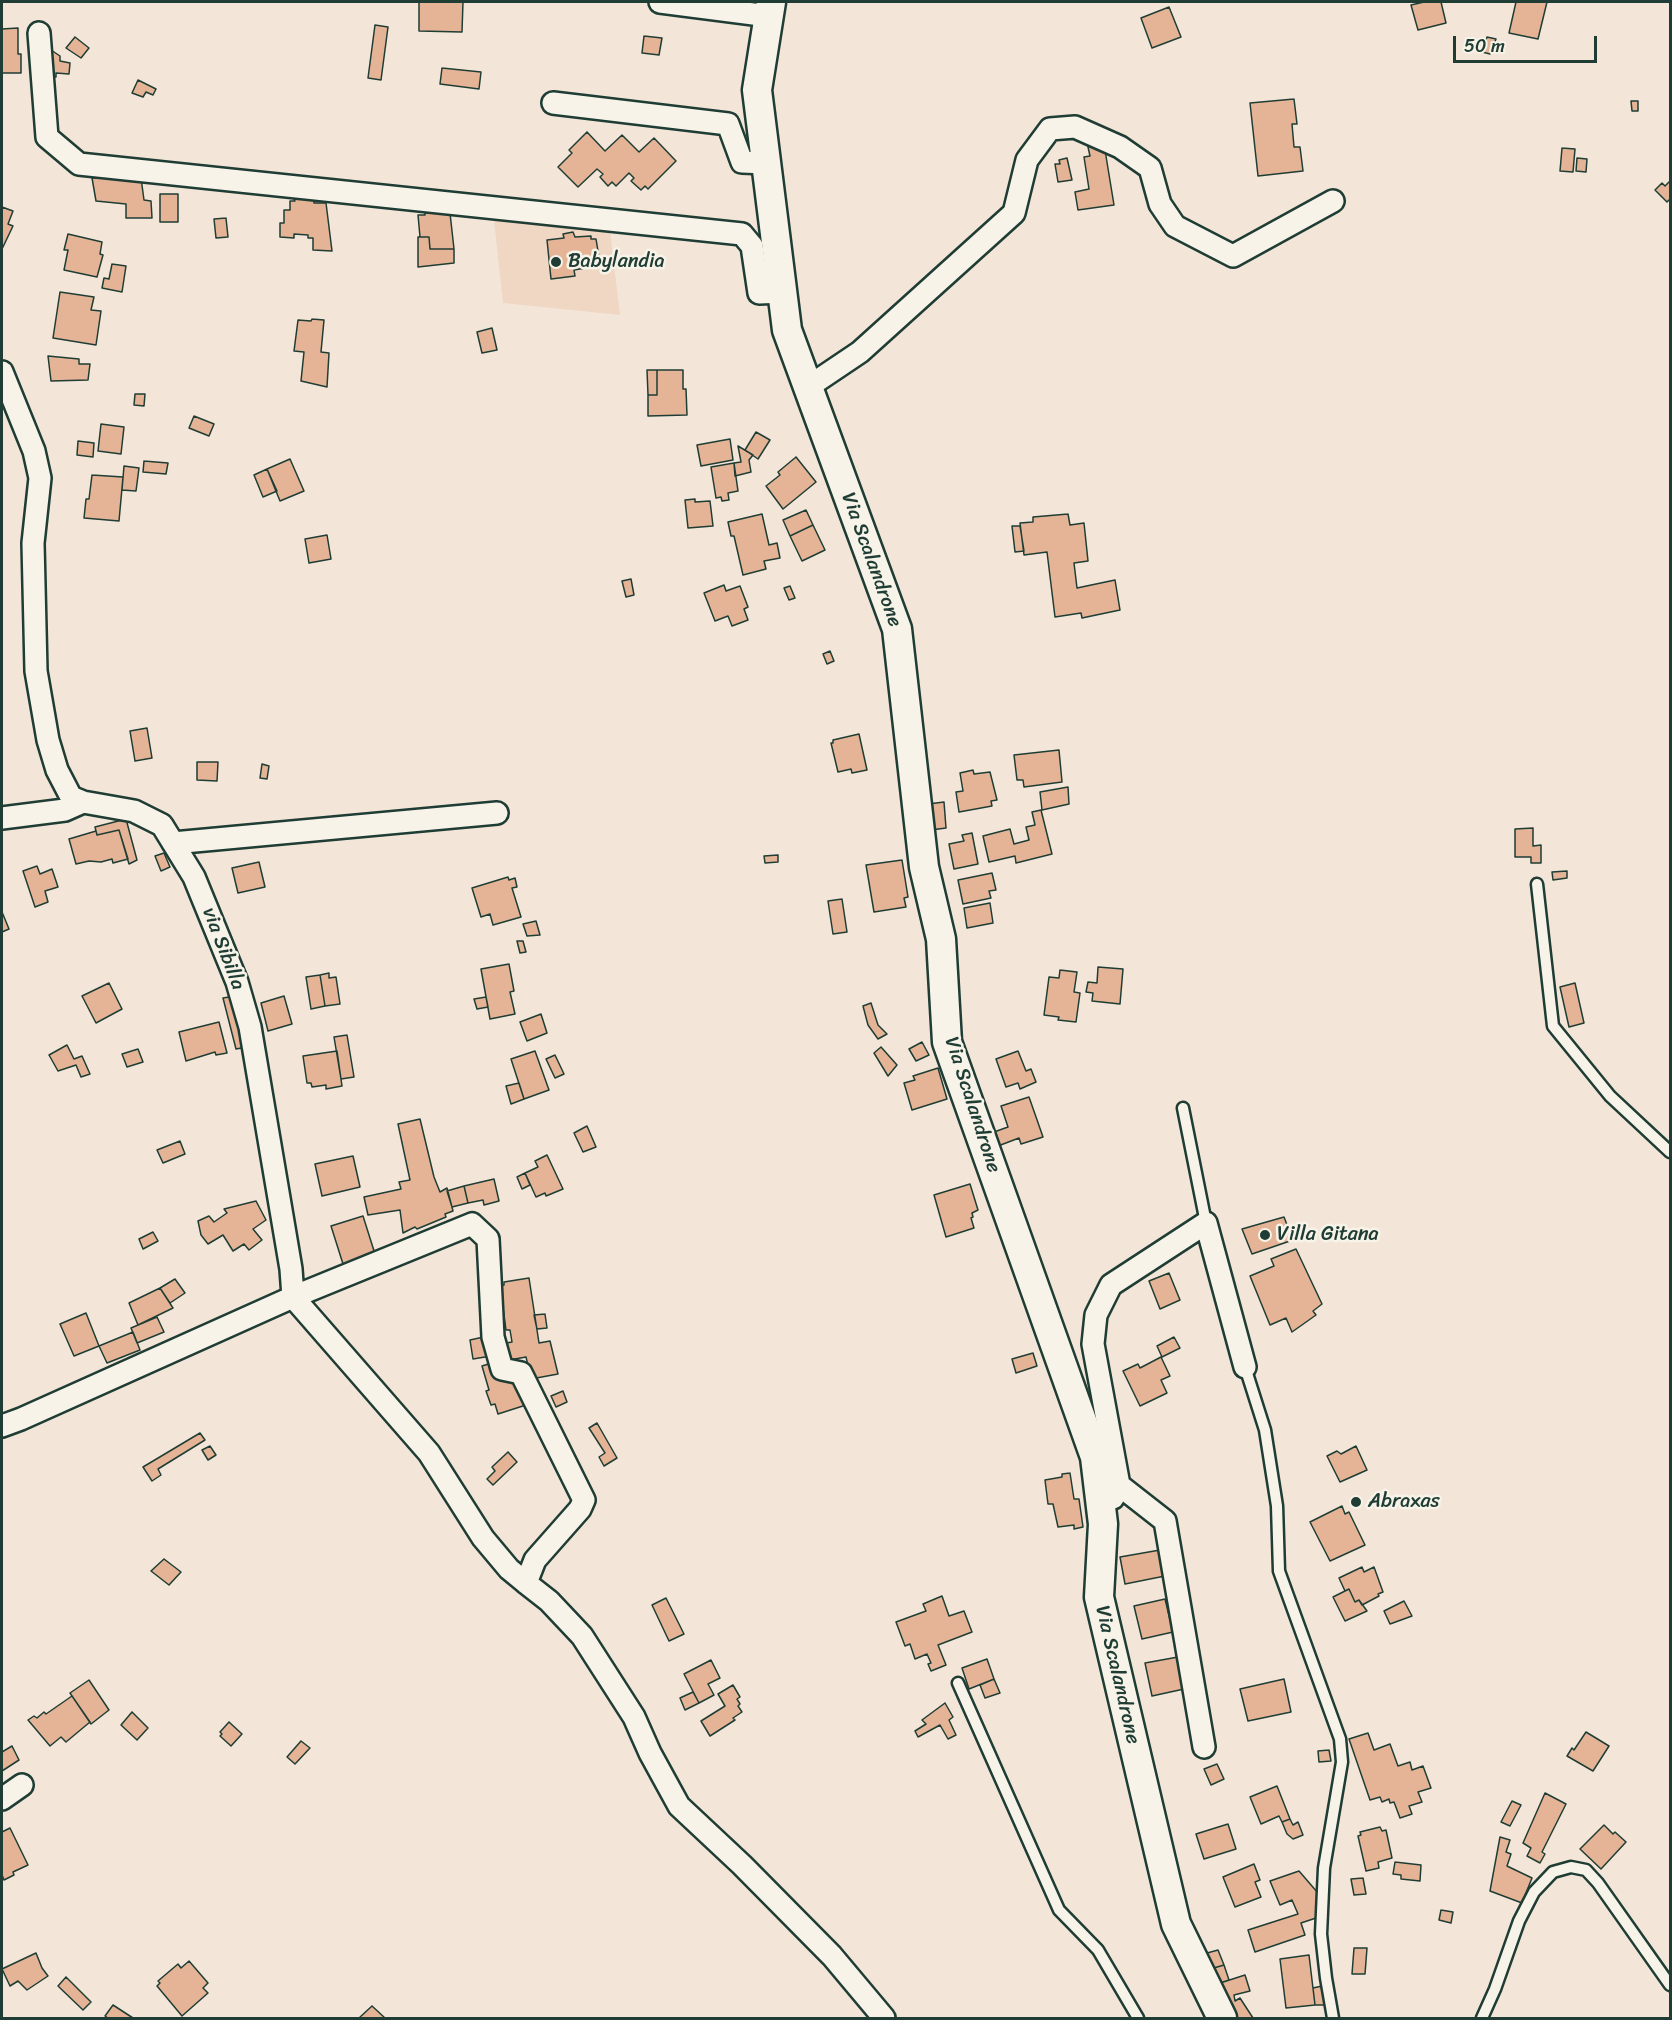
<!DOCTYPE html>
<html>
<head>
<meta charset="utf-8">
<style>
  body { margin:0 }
  #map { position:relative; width:1672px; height:2020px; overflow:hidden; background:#f3e6d8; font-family:Sriracha,sans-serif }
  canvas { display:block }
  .frame { position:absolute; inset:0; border:3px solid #1f3d34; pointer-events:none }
  .scale { position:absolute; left:1453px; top:36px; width:144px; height:27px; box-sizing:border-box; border:3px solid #1f3d34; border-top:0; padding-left:8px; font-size:18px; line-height:21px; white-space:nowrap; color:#1f3d34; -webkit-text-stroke:4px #f7f3e8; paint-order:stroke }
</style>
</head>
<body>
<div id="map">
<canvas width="1672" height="2020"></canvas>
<div class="frame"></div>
<div class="scale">50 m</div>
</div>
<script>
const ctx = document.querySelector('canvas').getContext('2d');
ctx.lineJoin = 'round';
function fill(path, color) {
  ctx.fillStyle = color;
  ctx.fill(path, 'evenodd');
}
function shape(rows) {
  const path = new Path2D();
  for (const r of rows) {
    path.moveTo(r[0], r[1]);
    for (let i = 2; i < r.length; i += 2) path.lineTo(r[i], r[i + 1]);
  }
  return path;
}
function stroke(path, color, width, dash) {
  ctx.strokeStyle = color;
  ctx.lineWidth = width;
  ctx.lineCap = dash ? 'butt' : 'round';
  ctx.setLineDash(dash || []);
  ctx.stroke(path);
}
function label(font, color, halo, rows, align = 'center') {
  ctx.font = font + ' Sriracha,sans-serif';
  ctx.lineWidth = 5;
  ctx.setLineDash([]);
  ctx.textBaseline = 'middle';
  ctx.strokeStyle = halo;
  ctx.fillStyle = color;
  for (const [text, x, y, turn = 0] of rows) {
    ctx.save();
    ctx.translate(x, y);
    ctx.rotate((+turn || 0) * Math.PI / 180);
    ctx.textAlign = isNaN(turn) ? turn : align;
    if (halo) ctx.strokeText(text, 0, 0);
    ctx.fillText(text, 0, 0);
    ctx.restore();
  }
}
fill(shape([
  [493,211,609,222,620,315,503,303]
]), '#efd7c4');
const building = shape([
  [419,2,463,2,462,32,419,31,419,2],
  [1424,2,1441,2,1446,23,1418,30,1411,5,1424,2],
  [1516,2,1547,2,1538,39,1509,33,1516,2],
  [1169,7,1181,37,1152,48,1141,18,1169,7],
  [375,25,388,27,381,80,368,78,375,25],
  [18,28,18,54,21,54,21,73,2,73,2,29,18,28],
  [644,36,662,38,659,55,642,53,644,36],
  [75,37,89,48,81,58,66,48,75,37],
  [1487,37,1496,39,1490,54,1482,52,1487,37],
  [51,50,60,56,60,61,70,63,69,74,56,73,56,77,48,77,51,50],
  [442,68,481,72,479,89,440,84,442,68],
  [138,80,156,89,153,95,146,92,143,97,132,93,138,80],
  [1294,99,1297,124,1292,124,1294,147,1300,147,1303,171,1258,176,1250,103,1294,99],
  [1631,101,1638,101,1638,111,1632,111,1631,101],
  [587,132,605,151,622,135,639,152,654,138,676,161,648,189,645,186,641,190,631,181,634,178,629,173,616,186,612,182,608,186,600,177,603,174,597,169,578,187,558,167,572,153,569,150,587,132],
  [1104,144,1114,205,1078,210,1075,192,1089,189,1084,157,1090,156,1088,147,1104,144],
  [1562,148,1575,149,1573,172,1560,171,1562,148],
  [1067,158,1072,180,1058,182,1055,164,1060,164,1059,160,1067,158],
  [1577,158,1587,159,1586,172,1576,171,1577,158],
  [97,171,141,178,144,200,151,201,152,218,126,218,126,204,96,201,92,178,97,178,97,171],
  [1670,181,1670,199,1667,202,1655,190,1662,183,1665,186,1670,181],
  [160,194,178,194,178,222,160,222,160,194],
  [294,199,314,199,314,203,326,203,332,251,313,250,313,238,308,238,308,235,294,234,294,238,280,237,280,223,284,223,284,210,290,210,290,201,295,201,294,199],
  [2,207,13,211,8,224,13,226,2,249,2,207],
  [425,213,450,213,454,249,430,249,429,237,420,237,418,215,425,215,425,213],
  [226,218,228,237,216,238,214,219,226,218],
  [573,232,575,237,591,236,591,239,596,239,600,263,591,265,591,267,574,270,575,276,551,279,547,240,564,238,563,234,573,232],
  [68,234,102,242,100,254,103,255,97,277,64,270,68,250,64,250,68,234],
  [418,237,429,237,430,249,454,249,454,263,418,267,418,237],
  [112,264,126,266,122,292,102,288,104,278,109,279,112,264],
  [60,292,94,297,91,310,101,311,96,345,53,338,60,292],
  [312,319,324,320,321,352,329,353,327,387,301,381,304,352,294,351,298,320,311,321,312,319],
  [492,328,497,350,482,353,477,332,492,328],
  [48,356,79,359,79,364,90,364,88,380,51,381,48,356],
  [647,370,657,370,657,395,648,395,647,370],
  [657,370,683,370,683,389,686,389,687,415,648,416,648,395,657,395,657,370],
  [135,394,145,394,144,406,134,405,135,394],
  [194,416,214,424,209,436,189,428,194,416],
  [101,424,124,427,121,454,98,451,101,424],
  [756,432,770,440,758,459,745,450,756,432],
  [730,439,733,460,701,466,697,445,730,439],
  [78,441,94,443,93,457,77,455,78,441],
  [738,446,753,455,749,460,751,472,735,476,734,463,741,462,738,446],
  [796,457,816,482,783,509,766,486,780,475,778,472,796,457],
  [290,459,304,491,280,501,267,469,290,459],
  [144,461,168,463,166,474,143,472,144,461],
  [734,463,738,491,728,493,729,500,722,501,721,497,716,498,711,467,734,463],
  [124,466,139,468,136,491,122,490,124,466],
  [267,469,277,491,263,497,254,475,267,469],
  [92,475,123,477,119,521,84,518,86,499,89,499,92,475],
  [695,499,695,502,710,501,713,526,688,528,685,500,695,499],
  [806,510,813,525,790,536,783,520,806,510],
  [762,514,769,545,777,543,780,558,764,561,766,569,743,575,734,536,731,536,728,522,762,514],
  [1068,514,1070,525,1084,523,1088,561,1074,563,1077,588,1115,580,1120,610,1082,618,1081,613,1055,617,1047,552,1024,555,1020,523,1033,522,1033,517,1068,514],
  [813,525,825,550,802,561,790,536,813,525],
  [1012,526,1020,526,1024,551,1015,552,1012,526],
  [327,535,331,559,309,563,305,539,327,535],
  [631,579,634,595,626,597,622,581,631,579],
  [724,585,726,591,740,586,748,607,744,609,748,620,732,626,728,616,715,621,704,593,724,585],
  [790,586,795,598,789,600,784,588,790,586],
  [830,651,834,661,827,664,823,654,830,651],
  [147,728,152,758,135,761,130,731,147,728],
  [859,734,867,770,852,773,851,769,838,772,831,743,833,743,833,740,859,734],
  [1059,750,1062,782,1024,787,1023,780,1017,780,1014,755,1059,750],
  [197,762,218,762,217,781,197,780,197,762],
  [262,764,269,766,267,779,260,778,262,764],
  [973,770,974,774,990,772,997,800,991,801,992,806,959,812,956,792,963,791,960,773,973,770],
  [1068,787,1069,804,1042,810,1040,792,1068,787],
  [944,802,946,828,931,830,928,804,944,802],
  [1041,810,1052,854,1016,863,1015,856,989,862,983,836,1010,829,1014,844,1029,840,1026,827,1035,825,1032,812,1041,810],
  [126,819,137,860,129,864,119,830,97,835,95,827,126,819],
  [1533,828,1533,846,1541,845,1541,863,1531,863,1531,857,1515,857,1515,829,1533,828],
  [119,830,128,859,113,863,112,859,101,862,89,861,76,864,69,839,96,831,97,835,119,830],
  [972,833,978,864,954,869,949,844,964,841,962,835,972,833],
  [164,853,170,867,161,871,155,856,164,853],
  [778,855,778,862,765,863,764,856,778,855],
  [902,860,908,897,904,898,906,907,874,912,866,865,902,860],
  [259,862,265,887,238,893,232,868,259,862],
  [37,866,40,874,52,869,58,887,45,891,48,902,35,907,23,871,37,866],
  [1567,871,1567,878,1553,880,1552,872,1567,871],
  [992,873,996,890,989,891,991,898,963,904,958,880,992,873],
  [508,877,509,880,515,878,517,887,512,888,521,917,493,925,490,914,481,917,472,888,508,877],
  [842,899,847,932,833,934,828,901,842,899],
  [990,903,993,923,967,928,964,908,990,903],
  [2,912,9,929,2,932,2,912],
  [536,921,540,935,527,936,523,924,536,921],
  [517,941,523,941,526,952,520,953,517,941],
  [509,964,514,991,510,992,515,1014,490,1019,481,969,509,964],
  [1098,967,1123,969,1120,1004,1092,1001,1093,993,1086,992,1088,982,1097,983,1098,967],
  [1060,970,1077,972,1074,992,1080,993,1076,1022,1058,1020,1059,1017,1044,1015,1049,977,1059,978,1060,970],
  [329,973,329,978,336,977,340,1004,325,1006,320,975,329,973],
  [320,975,325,1006,311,1009,306,977,320,975],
  [109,983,122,1009,96,1023,82,996,109,983],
  [1575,983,1584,1023,1569,1027,1560,987,1575,983],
  [284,996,292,1024,268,1031,261,1003,284,996],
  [229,997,237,999,247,1047,236,1049,223,998,229,997],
  [486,997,488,1007,477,1009,474,999,486,997],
  [871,1003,878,1025,887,1034,878,1039,868,1025,863,1006,871,1003],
  [541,1014,547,1033,527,1041,520,1022,541,1014],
  [219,1022,227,1053,216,1055,215,1052,186,1061,179,1032,219,1022],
  [347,1035,354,1077,341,1079,334,1037,347,1035],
  [922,1042,929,1055,916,1061,909,1049,922,1042],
  [67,1045,74,1059,82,1056,90,1074,81,1077,76,1065,58,1071,49,1055,67,1045],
  [881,1047,897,1065,888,1076,874,1053,881,1047],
  [138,1049,143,1062,127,1067,122,1054,138,1049],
  [337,1051,342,1086,326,1089,326,1085,312,1087,311,1083,307,1083,303,1056,337,1051],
  [535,1051,549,1090,524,1099,511,1059,535,1051],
  [1018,1051,1026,1071,1031,1069,1036,1082,1020,1089,1018,1083,1006,1087,996,1059,1018,1051],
  [555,1055,564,1074,555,1078,546,1059,555,1055],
  [938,1068,947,1099,912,1110,904,1083,915,1080,913,1076,938,1068],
  [519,1083,524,1099,511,1104,506,1086,519,1083],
  [1029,1097,1043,1137,1021,1144,1019,1138,998,1146,994,1132,1008,1127,1001,1106,1029,1097],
  [420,1119,434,1177,440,1192,447,1188,453,1211,445,1214,446,1217,417,1229,415,1227,403,1233,400,1210,368,1215,364,1197,401,1189,399,1182,410,1180,398,1124,420,1119],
  [587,1126,596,1147,583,1152,574,1133,587,1126],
  [180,1141,185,1154,163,1163,157,1150,180,1141],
  [547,1155,563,1189,546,1196,545,1193,536,1197,525,1173,538,1167,535,1161,547,1155],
  [353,1156,360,1187,322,1196,315,1164,353,1156],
  [525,1173,530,1185,522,1189,517,1177,525,1173],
  [494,1179,499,1201,484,1205,483,1200,468,1203,464,1186,494,1179],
  [970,1184,978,1210,972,1213,973,1217,971,1218,974,1228,946,1237,934,1195,970,1184],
  [464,1186,468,1203,452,1207,447,1191,464,1186],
  [256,1201,266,1220,253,1229,262,1240,249,1250,244,1244,233,1251,223,1235,208,1244,201,1235,198,1221,209,1216,214,1222,227,1213,224,1209,256,1201],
  [363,1216,375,1254,343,1264,331,1226,363,1216],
  [1284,1217,1293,1240,1252,1254,1242,1229,1284,1217],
  [153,1232,158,1241,143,1249,139,1239,153,1232],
  [1296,1249,1322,1304,1313,1311,1316,1315,1292,1332,1286,1318,1270,1325,1250,1276,1274,1266,1271,1259,1296,1249],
  [1169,1273,1180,1300,1160,1309,1149,1281,1169,1273],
  [529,1278,539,1343,550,1341,558,1374,531,1379,526,1357,504,1361,501,1344,512,1342,510,1330,506,1330,500,1286,504,1285,504,1282,529,1278],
  [175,1279,185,1293,170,1303,160,1288,175,1279],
  [160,1288,173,1308,138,1325,129,1303,160,1288],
  [86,1313,99,1346,74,1356,60,1324,86,1313],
  [545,1314,547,1328,537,1329,534,1315,545,1314],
  [157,1317,164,1332,137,1343,131,1328,157,1317],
  [133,1332,140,1350,107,1363,99,1346,133,1332],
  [488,1336,491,1356,473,1359,470,1340,488,1336],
  [1174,1337,1180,1348,1162,1357,1157,1346,1174,1337],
  [1033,1353,1037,1366,1016,1373,1012,1359,1033,1353],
  [1161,1357,1170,1376,1161,1380,1167,1393,1140,1406,1123,1371,1138,1364,1140,1368,1161,1357],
  [495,1362,517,1376,526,1405,498,1414,495,1404,491,1405,486,1391,489,1390,482,1366,495,1362],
  [563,1391,567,1402,556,1407,551,1396,563,1391],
  [597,1423,617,1458,604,1466,599,1457,605,1453,589,1428,597,1423],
  [200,1433,205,1440,158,1469,161,1475,152,1481,143,1467,200,1433],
  [210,1446,216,1455,208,1460,202,1450,210,1446],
  [1356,1446,1367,1470,1340,1482,1327,1456,1337,1451,1341,1454,1356,1446],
  [508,1452,517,1462,493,1485,487,1479,495,1471,492,1467,508,1452],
  [1070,1473,1074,1499,1079,1499,1083,1527,1074,1529,1074,1525,1058,1527,1053,1504,1048,1504,1045,1480,1062,1477,1062,1474,1070,1473],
  [1342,1506,1345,1514,1349,1512,1365,1545,1330,1561,1310,1522,1342,1506],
  [1160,1550,1165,1576,1125,1584,1120,1557,1160,1550],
  [164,1559,181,1572,169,1585,151,1571,164,1559],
  [1362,1567,1364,1572,1374,1567,1383,1592,1378,1594,1379,1596,1362,1605,1359,1600,1355,1602,1349,1589,1345,1591,1339,1578,1362,1567],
  [1349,1589,1355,1602,1359,1600,1367,1611,1345,1621,1333,1597,1349,1589],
  [942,1596,949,1616,964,1611,972,1632,938,1645,946,1665,931,1671,928,1664,931,1663,927,1654,915,1659,910,1644,905,1646,896,1622,926,1611,923,1604,942,1596],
  [666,1598,684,1634,669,1641,652,1605,666,1598],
  [1165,1599,1173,1632,1142,1639,1134,1606,1165,1599],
  [1404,1601,1412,1616,1390,1624,1384,1611,1404,1601],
  [1178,1657,1184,1689,1152,1696,1145,1663,1178,1657],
  [987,1659,994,1679,969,1689,962,1668,987,1659],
  [711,1660,720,1678,708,1684,714,1695,699,1703,684,1674,711,1660],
  [994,1679,1000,1693,985,1698,980,1685,994,1679],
  [1284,1679,1291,1712,1248,1721,1240,1689,1284,1679],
  [89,1680,109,1710,91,1724,70,1693,89,1680],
  [733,1685,740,1697,737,1699,740,1704,738,1706,742,1712,733,1718,735,1720,710,1736,701,1721,725,1706,718,1694,733,1685],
  [693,1692,699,1703,685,1710,680,1698,693,1692],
  [72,1696,90,1722,66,1742,61,1737,50,1746,28,1720,34,1716,37,1718,44,1712,46,1714,72,1696],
  [945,1703,953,1717,949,1720,956,1735,948,1739,940,1725,918,1737,915,1731,926,1724,922,1720,945,1703],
  [132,1712,148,1728,137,1740,121,1725,132,1712],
  [229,1722,242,1734,231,1746,220,1736,222,1734,220,1732,229,1722],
  [1586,1732,1609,1746,1593,1771,1567,1756,1572,1748,1574,1750,1586,1732],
  [1368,1733,1374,1750,1390,1744,1398,1766,1410,1762,1412,1770,1423,1766,1431,1788,1418,1792,1422,1802,1409,1806,1412,1814,1400,1818,1394,1802,1390,1803,1389,1799,1382,1802,1380,1797,1370,1800,1349,1739,1368,1733],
  [301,1741,310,1748,295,1764,287,1757,301,1741],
  [12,1746,19,1760,2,1771,2,1752,12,1746],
  [1329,1750,1331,1761,1319,1762,1318,1751,1329,1750],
  [1217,1764,1224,1779,1211,1785,1204,1769,1217,1764],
  [1277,1786,1290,1819,1282,1822,1279,1816,1261,1824,1250,1797,1277,1786],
  [1545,1793,1566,1804,1542,1852,1545,1854,1540,1863,1527,1856,1531,1848,1523,1843,1545,1793],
  [1512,1801,1521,1805,1510,1826,1501,1822,1512,1801],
  [1290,1819,1293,1825,1298,1822,1303,1835,1293,1839,1287,1834,1282,1822,1290,1819],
  [1228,1824,1236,1849,1204,1859,1196,1834,1228,1824],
  [1604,1825,1613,1834,1615,1832,1626,1842,1601,1869,1580,1849,1604,1825],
  [1380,1827,1382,1831,1386,1830,1392,1858,1378,1862,1379,1868,1366,1871,1358,1836,1361,1835,1360,1832,1380,1827],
  [10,1828,28,1865,13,1872,14,1875,4,1880,2,1875,2,1832,10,1828],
  [1500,1837,1510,1840,1506,1852,1511,1854,1507,1866,1532,1878,1522,1903,1490,1891,1500,1837],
  [1395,1862,1421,1865,1420,1881,1401,1879,1401,1875,1393,1874,1395,1862],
  [1254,1864,1260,1880,1255,1882,1261,1897,1235,1907,1223,1877,1254,1864],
  [1299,1871,1318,1893,1316,1918,1301,1923,1305,1935,1255,1952,1248,1930,1298,1914,1292,1900,1280,1905,1270,1881,1299,1871],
  [1363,1878,1366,1894,1354,1895,1351,1879,1363,1878],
  [1441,1910,1453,1912,1451,1923,1439,1920,1441,1910],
  [1354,1948,1367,1948,1365,1974,1352,1974,1354,1948],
  [1218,1950,1224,1965,1207,1970,1200,1955,1218,1950],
  [36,1953,42,1968,48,1976,27,1990,18,1981,10,1986,2,1969,36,1953],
  [1309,1955,1315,2005,1286,2008,1280,1959,1309,1955],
  [189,1961,208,1983,203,1988,208,1993,182,2016,157,1986,160,1983,158,1981,178,1964,181,1968,189,1961],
  [1224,1965,1229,1980,1214,1985,1207,1970,1224,1965],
  [1245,1975,1250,1991,1234,1995,1235,2001,1240,1998,1253,2018,1232,2018,1214,1985,1245,1975],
  [66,1977,91,2002,83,2010,58,1986,66,1977],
  [1322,1986,1326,2005,1315,2005,1313,1988,1322,1986],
  [113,2005,133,2018,108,2018,105,2016,113,2005],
  [372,2006,385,2018,359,2018,372,2006]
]);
fill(building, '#e5b496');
stroke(building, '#1f3d34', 1.5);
const lane = shape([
  [1537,884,1553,1026,1610,1096,1670,1152],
  [1183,1108,1206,1223],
  [1245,1367,1265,1430,1277,1506,1279,1571,1340,1739,1342,1762,1324,1868,1321,1934,1326,1978,1333,2018],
  [958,1683,1059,1910,1098,1950,1138,2018],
  [1482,2018,1495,1989,1519,1921,1534,1892,1553,1872,1571,1867,1586,1870,1598,1883,1670,1985]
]);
const street = shape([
  [660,2,769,16],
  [39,33,47,137,79,164,742,234,752,246,759,293,783,292],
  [553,103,728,124,742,162,766,163],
  [2,372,34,451,40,478,33,543,36,671,48,740,57,770,71,797,83,802,134,811,162,825,194,877,237,982,250,1027,291,1269,293,1297,21,1419,2,1426],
  [808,387,860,352,1014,213,1027,160,1050,129,1075,127,1120,147,1150,168,1160,204,1175,226,1233,256,1333,201],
  [2,818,65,810,83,802],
  [173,843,497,813],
  [1119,1485,1093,1344,1096,1315,1111,1285,1206,1223,1245,1367],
  [1113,1498,1119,1485,1165,1521,1204,1747],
  [526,1583,535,1560,580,1509,584,1500,521,1373,502,1369,493,1337,488,1239,472,1224,293,1297,429,1453,483,1538,509,1569,526,1583,549,1601,582,1636,634,1717,650,1753,679,1806,742,1865,832,1956,884,2018],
  [2,1799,22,1785]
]);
const secondary = shape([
  [771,2,757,90,787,330,897,629,924,867,941,939,947,1042,1095,1457,1103,1524,1099,1597,1176,1924,1222,2018]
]);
stroke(lane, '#1f3d34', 15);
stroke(street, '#1f3d34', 26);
stroke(secondary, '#1f3d34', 33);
stroke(lane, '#f7f3e8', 10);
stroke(street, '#f7f3e8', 21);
stroke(secondary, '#f7f3e8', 28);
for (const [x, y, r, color] of [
  [556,262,6,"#1f3d34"],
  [1265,1235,6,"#1f3d34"],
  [1356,1502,6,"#1f3d34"]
]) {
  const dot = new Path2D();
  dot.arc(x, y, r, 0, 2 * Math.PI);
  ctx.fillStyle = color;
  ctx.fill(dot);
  stroke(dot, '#f7f3e8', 2);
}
label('20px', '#1f3d34', '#f7f3e8', [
  ["Babylandia",568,262],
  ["Villa Gitana",1277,1235],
  ["Abraxas",1368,1502]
], 'left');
label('20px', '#1f3d34', '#f7f3e8', [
  ["Via Scalandrone",871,560,70],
  ["via Sibilla",223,949,69],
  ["Via Scalandrone",972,1105,72],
  ["Via Scalandrone",1117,1675,77]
]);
</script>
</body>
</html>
